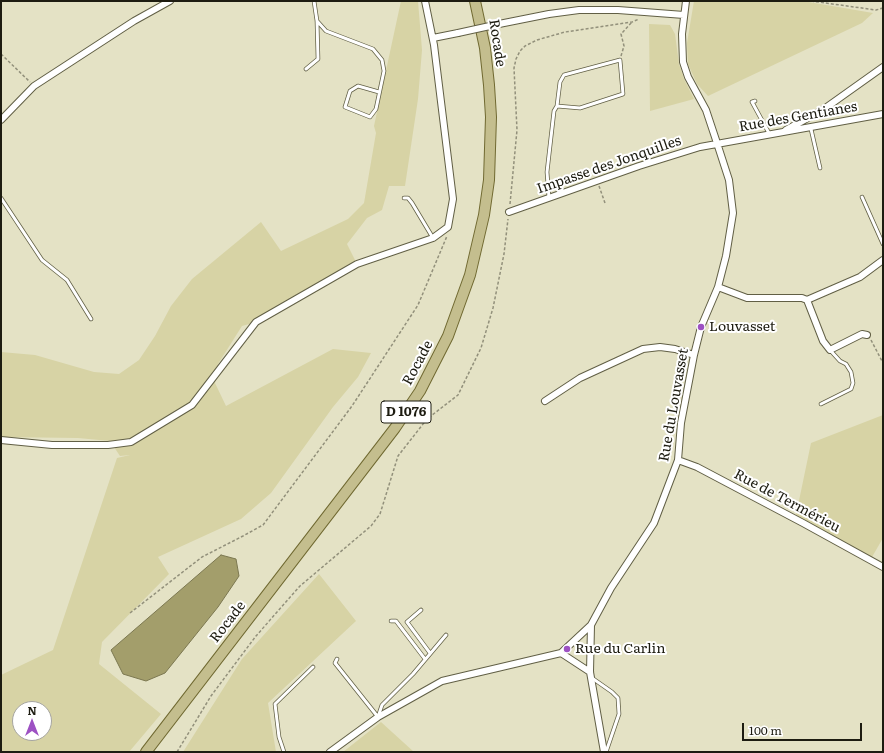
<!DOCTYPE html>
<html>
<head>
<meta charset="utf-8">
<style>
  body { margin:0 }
  #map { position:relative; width:884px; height:753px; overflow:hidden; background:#e4e2c5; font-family:Literata,serif }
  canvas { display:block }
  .frame { position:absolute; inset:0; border:2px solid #1d1c11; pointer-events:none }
  .north { position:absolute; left:12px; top:701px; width:40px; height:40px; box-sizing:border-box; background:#fff; border:1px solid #a5a4a0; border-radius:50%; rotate:0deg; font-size:11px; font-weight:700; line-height:16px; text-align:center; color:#1d1c11 }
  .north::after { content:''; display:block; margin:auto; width:14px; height:18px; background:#9d51c3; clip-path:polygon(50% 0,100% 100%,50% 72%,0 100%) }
  .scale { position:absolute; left:742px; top:723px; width:120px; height:18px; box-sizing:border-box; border:2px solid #1d1c11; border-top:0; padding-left:5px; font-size:12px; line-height:14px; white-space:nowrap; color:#1d1c11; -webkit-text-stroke:3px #fff; paint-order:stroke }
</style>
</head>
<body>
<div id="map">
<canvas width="884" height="753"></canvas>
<div class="frame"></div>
<div class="north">N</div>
<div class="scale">100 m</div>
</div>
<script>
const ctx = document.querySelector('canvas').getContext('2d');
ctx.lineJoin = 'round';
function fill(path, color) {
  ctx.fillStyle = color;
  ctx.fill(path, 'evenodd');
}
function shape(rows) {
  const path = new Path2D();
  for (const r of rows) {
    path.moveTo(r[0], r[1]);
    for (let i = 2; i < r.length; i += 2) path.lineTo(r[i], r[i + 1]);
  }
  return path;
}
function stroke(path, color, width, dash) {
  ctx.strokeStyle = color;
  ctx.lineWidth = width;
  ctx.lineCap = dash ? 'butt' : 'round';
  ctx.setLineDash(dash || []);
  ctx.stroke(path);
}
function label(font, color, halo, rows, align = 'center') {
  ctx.font = font + ' Literata,serif';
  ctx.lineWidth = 4;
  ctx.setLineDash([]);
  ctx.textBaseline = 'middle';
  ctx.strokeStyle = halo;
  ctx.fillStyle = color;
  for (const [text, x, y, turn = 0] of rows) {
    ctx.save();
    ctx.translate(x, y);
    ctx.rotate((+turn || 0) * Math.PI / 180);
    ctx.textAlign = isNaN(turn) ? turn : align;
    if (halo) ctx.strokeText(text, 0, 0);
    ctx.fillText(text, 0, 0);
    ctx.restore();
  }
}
fill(shape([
  [401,1,418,1,422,50,418,99,405,186,389,186,382,210,367,218,347,244,357,264,256,322,242,326,218,364,215,383,226,406,333,349,371,353,358,377,333,407,271,493,241,519,158,557,169,574,102,642,99,664,161,714,129,752,1,752,1,675,53,650,117,458,130,455,120,456,110,441,78,438,1,437,1,352,35,355,94,372,119,374,139,360,155,336,171,306,192,279,261,222,281,251,348,219,364,203,376,133,374,126],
  [20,709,44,709,44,733,20,733],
  [694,1,803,1,873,13,862,23,708,96,697,84,688,64,687,43],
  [649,24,670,25,675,34,679,64,684,79,694,99,650,111],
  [883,415,883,538,872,557,796,515,811,443],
  [319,574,356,621,268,703,276,752,183,752,242,659],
  [381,722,414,752,343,752]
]), '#d7d3a5');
const water = shape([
  [221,555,236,559,239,576,218,607,165,673,146,681,123,674,111,650,221,555]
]);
fill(water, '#a39e6b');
stroke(water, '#7b7750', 1);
const service = shape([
  [317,21,326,31,373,49,382,60,384,71,376,109,370,117,345,107,350,91,358,86,379,92],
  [306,69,318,59,317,21,314,1],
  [755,101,752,102,770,135],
  [811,129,820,168],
  [862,197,883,244],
  [1,198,42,260,67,280,91,319],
  [404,198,408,198,412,203,433,238],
  [549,198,547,172,554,111,557,106,580,108,623,94,620,60,564,75,560,82,557,106],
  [821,404,851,389,853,383,851,372,846,364,840,361,830,350],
  [421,610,407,622,430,653],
  [391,621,396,621,425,659],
  [337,659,335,663,378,717,382,705,413,674,446,635],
  [592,678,612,692,618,698,619,714,606,752],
  [284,752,279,737,275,704,313,667]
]);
const minor = shape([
  [499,24,549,14,579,10,618,10,684,15],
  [433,38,458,33],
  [1,120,34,86,134,21,170,1],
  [786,130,824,109,883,67],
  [509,212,639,166,700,147,883,114],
  [718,287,747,298,802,298,807,300,860,277,883,260],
  [807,300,823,341,830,350,862,334,867,335],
  [545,401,580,378,643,349,660,347,675,349,694,355],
  [1,440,52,445,108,445,131,442,192,405,256,322,357,264,433,238,448,227,453,199,434,45,425,1],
  [678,460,697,467,803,523,883,567],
  [561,653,590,672],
  [330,752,378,717,442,681,561,653,591,625],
  [604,752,590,672,591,625,611,588,654,523,678,460,681,423,694,355,701,327,718,287,726,256,733,213,729,180,717,143,706,110,688,77,683,62,682,34,686,1]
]);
const primary = shape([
  [146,752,395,428,420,391,448,336,470,275,484,215,489,180,491,117,489,85,485,48,475,1]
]);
stroke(service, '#615f45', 4.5);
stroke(minor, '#615f45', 8);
stroke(primary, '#706931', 12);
stroke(shape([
  [811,1,876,10,883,8],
  [1,54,30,82],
  [621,56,624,46,621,34,632,22],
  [599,186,605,203],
  [510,204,517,130,514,68,516,59,520,51,525,46,537,40,565,32,632,22,639,19],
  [871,340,883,363],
  [130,613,202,557,243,536,263,525,352,406,418,305,447,236],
  [177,752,211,696,256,636,300,586,371,526,380,514,398,456,427,419,458,395,481,348,493,308,504,254,508,219]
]), '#92907b', 1.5, [3, 2]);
stroke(service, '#fff', 3);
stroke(minor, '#fff', 6);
stroke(primary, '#c4be8e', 10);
const minorBridge = shape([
  [458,33,499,24]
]);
stroke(minorBridge, '#615f45', 8, []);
stroke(minorBridge, '#fff', 6);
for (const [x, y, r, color] of [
  [701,327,4,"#9d51c3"],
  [567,649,4,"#9d51c3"]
]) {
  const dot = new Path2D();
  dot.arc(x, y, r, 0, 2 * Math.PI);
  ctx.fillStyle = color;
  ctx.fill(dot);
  stroke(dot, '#fff', 1.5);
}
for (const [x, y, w] of [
  [406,412,50]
]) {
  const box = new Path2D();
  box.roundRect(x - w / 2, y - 11, w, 22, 3);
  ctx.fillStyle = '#fff';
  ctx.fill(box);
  stroke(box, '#1d1c11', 1);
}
label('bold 13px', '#1d1c11', null, [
  ["D 1076",406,412]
]);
label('14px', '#1d1c11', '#fff', [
  ["Rocade",497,43,81],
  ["Rue des Gentianes",798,117,-10],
  ["Impasse des Jonquilles",609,165,-19],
  ["Rocade",418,363,-62],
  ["Rue du Louvasset",674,405,-80],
  ["Rue de Termérieu",787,501,28],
  ["Rocade",228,622,-52]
]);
label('14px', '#1d1c11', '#fff', [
  ["Louvasset",709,327],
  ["Rue du Carlin",575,649]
], 'left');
</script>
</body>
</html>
